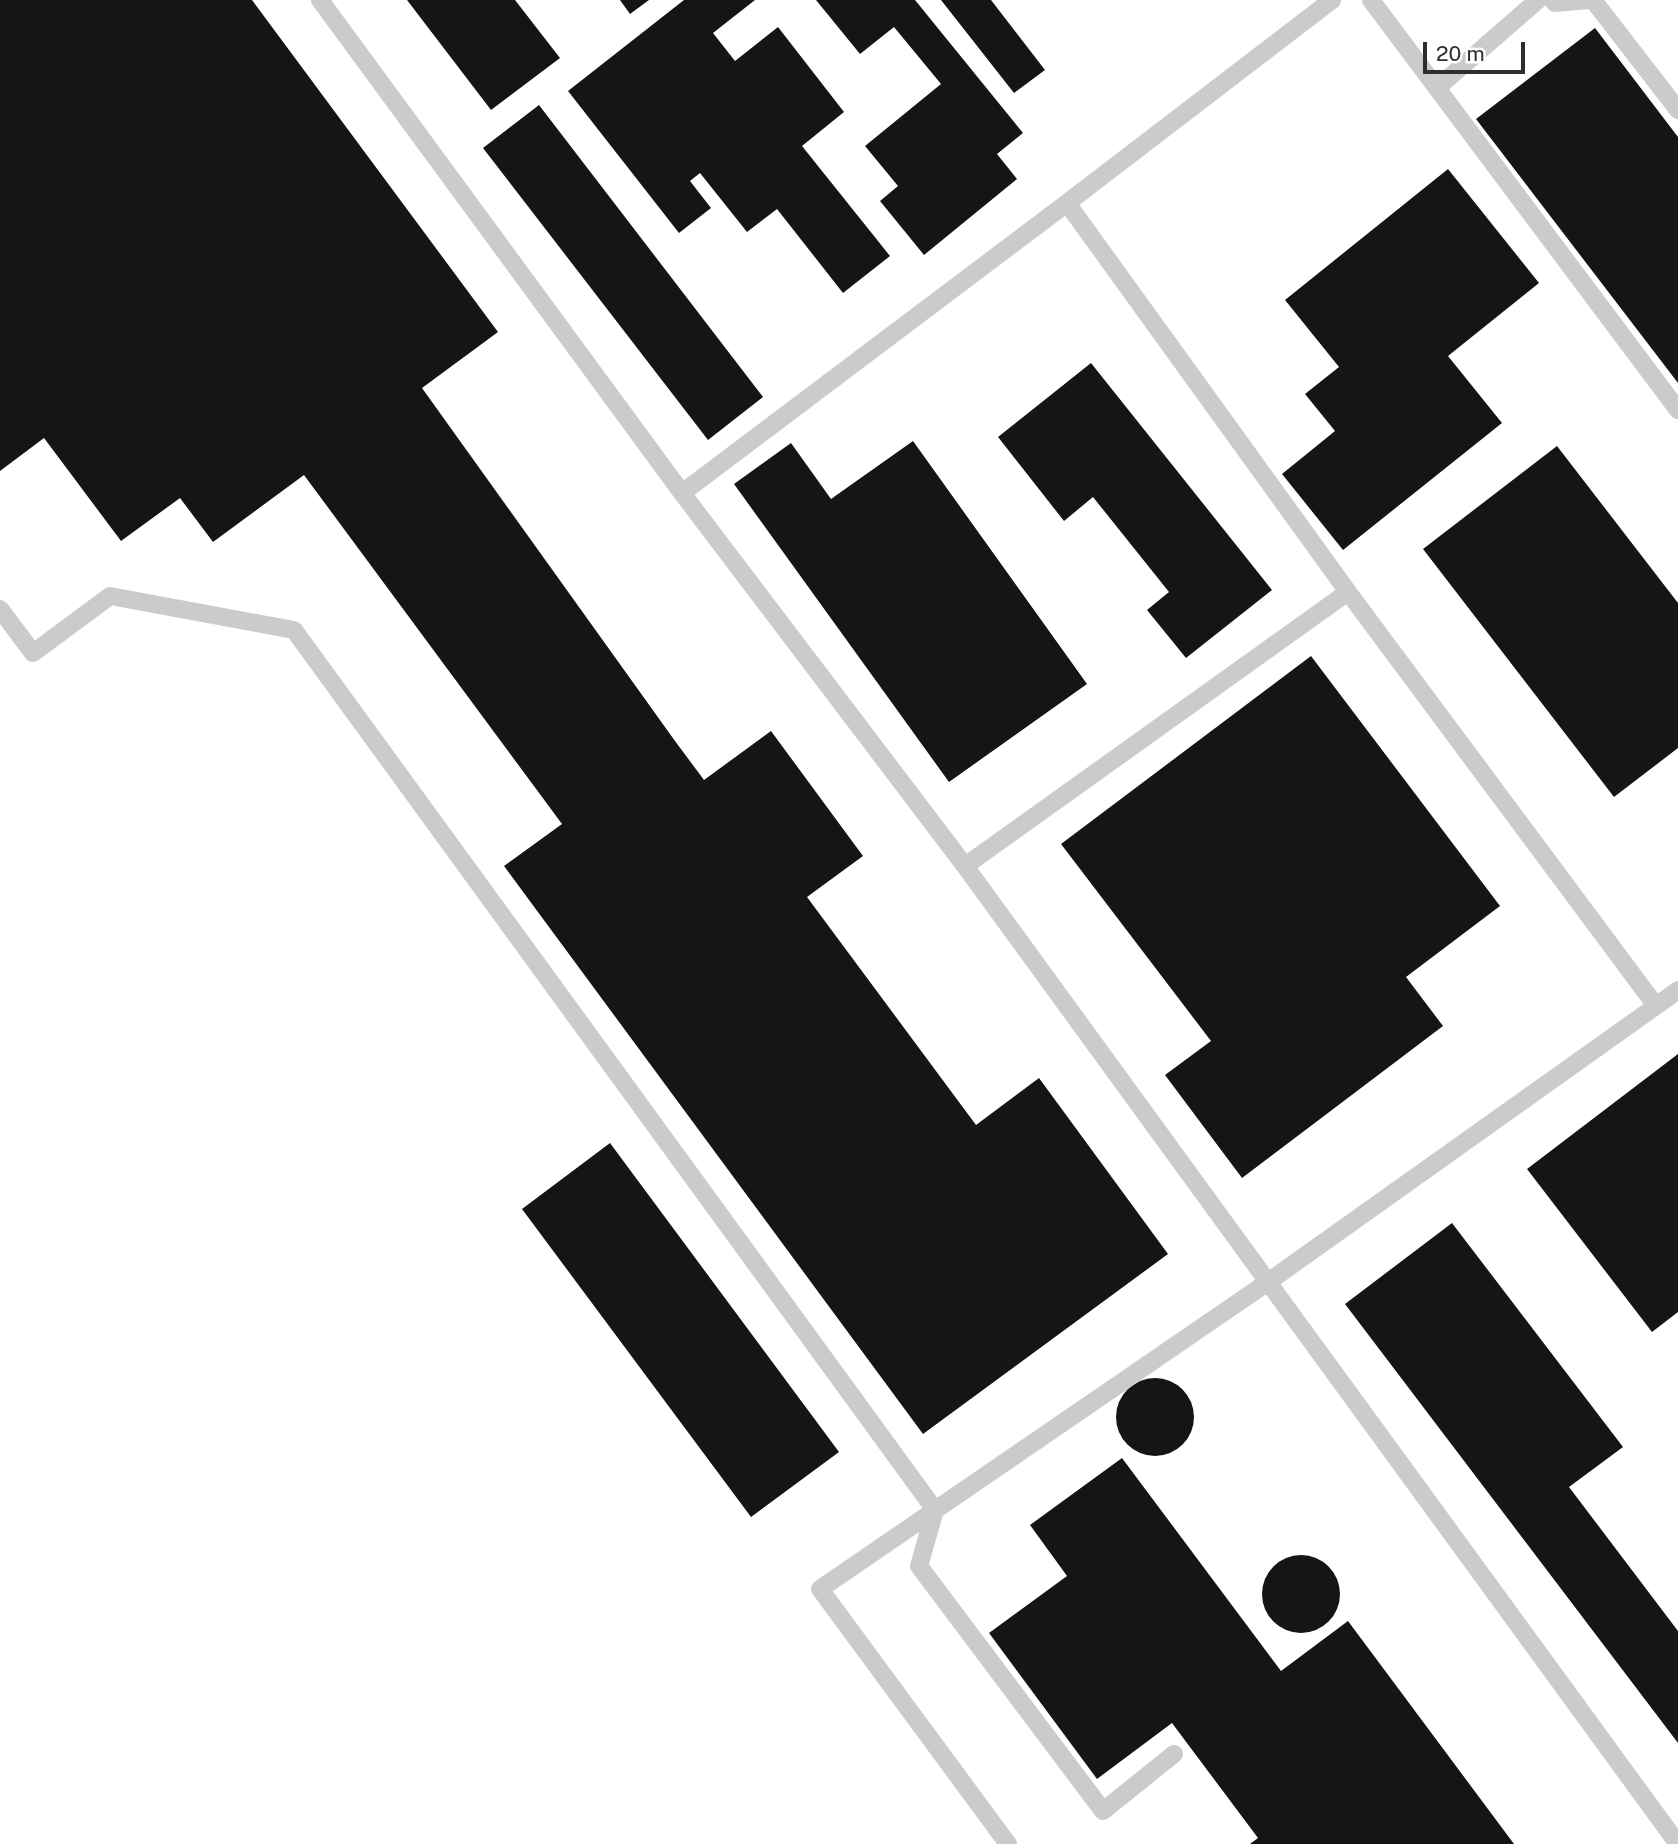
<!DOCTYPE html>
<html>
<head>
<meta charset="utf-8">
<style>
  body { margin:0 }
  #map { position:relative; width:1678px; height:1844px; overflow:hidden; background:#fff; font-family:"Public Sans",sans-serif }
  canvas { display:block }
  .scale { position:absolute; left:1423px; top:42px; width:102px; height:32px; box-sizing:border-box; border:4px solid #2e2e2e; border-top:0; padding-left:9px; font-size:21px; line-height:24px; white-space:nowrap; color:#2e2e2e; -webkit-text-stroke:5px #fff; paint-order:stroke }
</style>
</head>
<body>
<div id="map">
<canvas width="1678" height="1844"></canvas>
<div class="scale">20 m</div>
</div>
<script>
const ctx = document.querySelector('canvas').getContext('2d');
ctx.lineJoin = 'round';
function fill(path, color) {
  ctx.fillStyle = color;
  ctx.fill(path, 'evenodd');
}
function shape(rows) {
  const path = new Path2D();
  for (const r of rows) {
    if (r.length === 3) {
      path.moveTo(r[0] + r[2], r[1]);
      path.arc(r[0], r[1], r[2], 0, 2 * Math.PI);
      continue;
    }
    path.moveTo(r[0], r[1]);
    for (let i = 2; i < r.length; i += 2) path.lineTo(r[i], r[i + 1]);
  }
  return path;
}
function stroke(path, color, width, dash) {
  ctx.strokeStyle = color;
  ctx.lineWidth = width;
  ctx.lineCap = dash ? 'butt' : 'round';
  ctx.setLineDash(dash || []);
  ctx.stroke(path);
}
fill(shape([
  [0,0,252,0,498,332,422,388,675,741,704,780,771,731,863,856,807,897,976,1125,1039,1078,1168,1254,923,1434,504,866,562,824,304,475,213,542,180,498,121,541,44,438,0,471],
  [407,0,515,0,560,58,491,110],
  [620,0,649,0,630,14],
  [684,0,755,0,713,33,735,61,778,27,844,112,802,146,890,256,843,293,777,209,747,232,700,173,690,181,711,208,679,233,568,91],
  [816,0,915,0,1023,133,997,154,1017,179,924,255,880,201,898,186,865,146,941,84,894,27,860,54],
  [941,0,991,0,1045,70,1014,93],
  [1595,28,1678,137,1678,383,1476,119],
  [539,105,763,397,708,440,483,148],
  [1448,169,1539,283,1448,356,1502,423,1343,550,1282,474,1335,431,1305,394,1339,367,1285,300],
  [1091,363,1272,590,1186,658,1147,610,1169,592,1093,497,1064,521,998,437],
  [913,441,1087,684,949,782,734,484,791,443,831,499],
  [1557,446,1678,603,1678,748,1614,797,1423,549],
  [1311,656,1500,906,1406,977,1443,1026,1242,1178,1165,1075,1211,1041,1061,844],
  [1678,1054,1678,1312,1652,1332,1527,1169],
  [610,1143,839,1452,751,1517,522,1209],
  [1452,1223,1623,1447,1569,1487,1678,1631,1678,1743,1345,1304],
  [1155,1417,39],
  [1122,1458,1281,1671,1348,1621,1514,1844,1250,1844,1258,1838,1172,1723,1097,1779,989,1633,1067,1576,1030,1525],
  [1301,1594,39]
]), '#151515');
stroke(shape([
  [320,0,682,493,965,866],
  [1371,0,1678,410],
  [1553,0,1555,3,1588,0],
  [1593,0,1678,110],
  [1437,88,1538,0],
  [1067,203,1348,592],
  [682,493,1067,203,1332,0],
  [0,609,33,653,110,596,294,630,935,1510,919,1566,1103,1811,1174,1754],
  [1656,1006,1678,990],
  [1008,1844,820,1589,1268,1282,1656,1006,1348,592,965,866,1268,1282,1678,1844]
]), '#cbcbcb', 18);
</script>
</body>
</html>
